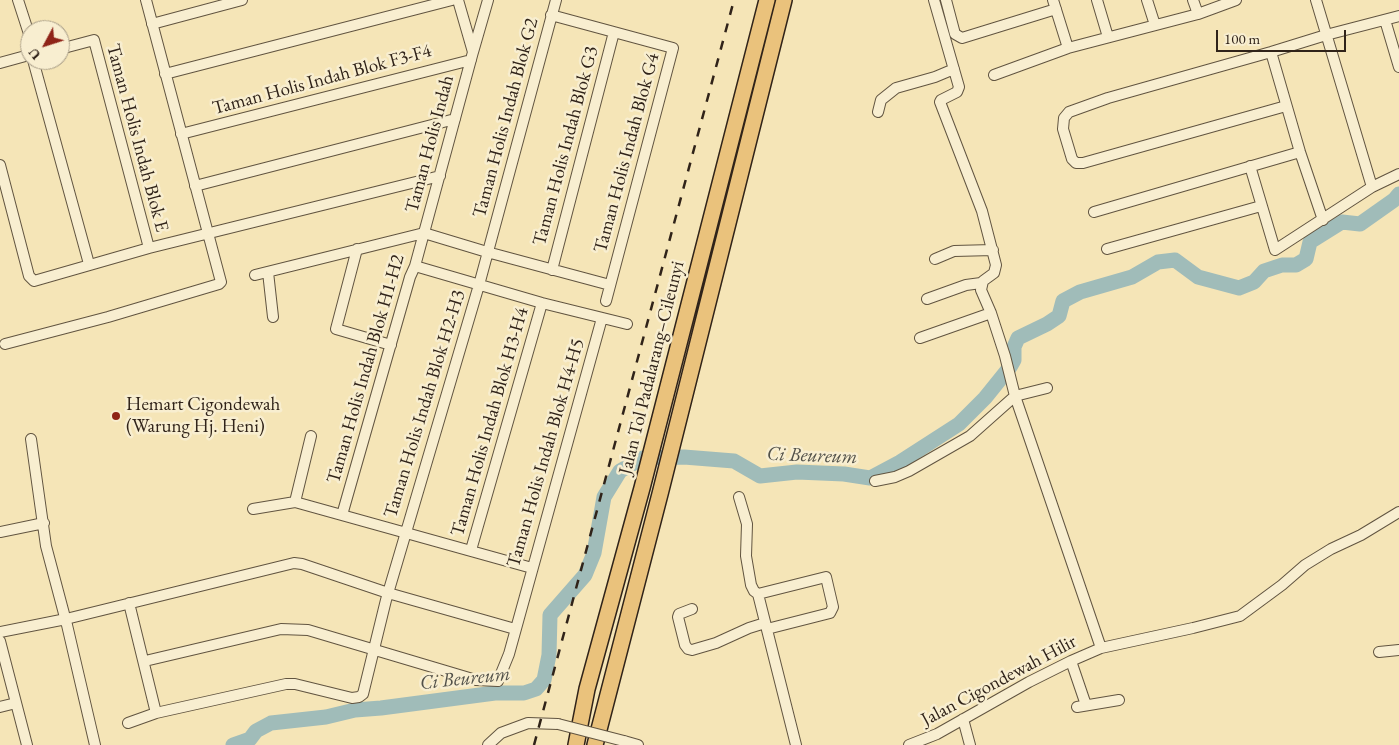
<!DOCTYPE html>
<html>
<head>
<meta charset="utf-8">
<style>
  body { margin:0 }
  #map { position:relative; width:1399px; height:745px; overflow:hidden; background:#f5e5b7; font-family:"EB Garamond",serif }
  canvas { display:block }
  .north { position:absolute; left:20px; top:20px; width:50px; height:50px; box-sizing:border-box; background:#f8eed0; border:1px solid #a89d87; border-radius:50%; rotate:230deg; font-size:14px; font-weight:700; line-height:20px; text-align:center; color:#302319 }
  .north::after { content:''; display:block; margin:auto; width:18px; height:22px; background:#8f2418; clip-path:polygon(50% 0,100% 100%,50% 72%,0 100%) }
  .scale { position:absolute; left:1216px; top:30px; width:130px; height:22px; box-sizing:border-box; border:2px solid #302319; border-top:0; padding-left:6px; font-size:15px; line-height:18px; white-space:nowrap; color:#302319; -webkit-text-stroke:4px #f8eed0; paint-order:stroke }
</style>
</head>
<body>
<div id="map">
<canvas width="1399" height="745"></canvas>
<div class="north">U</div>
<div class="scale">100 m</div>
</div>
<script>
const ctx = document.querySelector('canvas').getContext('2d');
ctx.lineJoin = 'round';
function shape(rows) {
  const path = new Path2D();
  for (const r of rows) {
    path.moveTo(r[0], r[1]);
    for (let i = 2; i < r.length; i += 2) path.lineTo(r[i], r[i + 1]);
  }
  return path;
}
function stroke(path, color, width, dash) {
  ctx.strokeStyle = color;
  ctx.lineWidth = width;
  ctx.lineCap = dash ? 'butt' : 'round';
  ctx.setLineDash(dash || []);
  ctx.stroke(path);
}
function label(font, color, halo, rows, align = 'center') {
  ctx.font = font + ' "EB Garamond",serif';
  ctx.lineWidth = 5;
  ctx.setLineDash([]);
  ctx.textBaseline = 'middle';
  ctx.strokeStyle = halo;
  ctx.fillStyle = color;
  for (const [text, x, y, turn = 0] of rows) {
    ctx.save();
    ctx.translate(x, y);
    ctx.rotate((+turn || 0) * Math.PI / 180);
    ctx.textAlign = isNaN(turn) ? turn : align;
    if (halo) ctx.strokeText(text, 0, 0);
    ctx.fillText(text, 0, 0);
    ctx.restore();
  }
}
stroke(shape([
  [233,745,250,739,256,731,271,723,326,717,355,710,381,708,495,693,524,693,536,689,544,680,549,655,550,615,585,575,594,553,604,497,620,471,643,458,684,457,734,461,760,476,797,472,844,474,870,478,900,462,959,424,985,398,1010,367,1014,360,1014,347,1018,338,1047,324,1059,316,1063,301,1080,292,1132,277,1158,262,1175,260,1198,277,1239,288,1254,282,1264,271,1282,265,1296,265,1306,259,1310,242,1342,222,1360,224,1394,200,1399,194]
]), '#a0bcb9', 15);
const minor = shape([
  [18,0,30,37],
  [934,0,959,87,957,92,941,100,940,102,982,211,996,265,994,273,983,281,981,290,991,313,1005,356,1015,396,1101,648],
  [946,0,955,34,962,38,1056,9],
  [1053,0,1068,48],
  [1097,0,1108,37],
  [1147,0,1155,25],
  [1193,0,1198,14],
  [1316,0,1372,187],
  [551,15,673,48,606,301],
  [1385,20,1399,67],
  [152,24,242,0],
  [60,49,94,40,149,248],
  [473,52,488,0],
  [1271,52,1300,152,1323,220],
  [33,60,89,264],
  [0,63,29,55],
  [165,74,452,0],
  [994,75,1068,48,1198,14,1236,0],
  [1286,106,1083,163,1076,163,1072,159,1063,129,1064,118,1069,112,1108,98,1271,52,1326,35,1399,16],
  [878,112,881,100,896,88,935,77,954,69],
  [181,134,471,60],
  [0,165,29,276,34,281,149,248,440,176],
  [1250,166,1275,250,1372,187,1399,174],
  [195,186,455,119],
  [1094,212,1300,152],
  [424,233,487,252,610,285],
  [357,249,336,329,391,345],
  [1107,249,1261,206],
  [935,259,954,251,993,250],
  [415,266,542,303,627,324],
  [552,270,614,32],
  [268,272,273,317],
  [255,275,424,233],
  [927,299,966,285,981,283],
  [920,338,991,313],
  [5,344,108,317,219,284,221,282,146,0],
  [31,439,46,546,67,625,95,745],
  [875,481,895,477,909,471,970,436,1015,396,1047,388],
  [739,497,747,524,746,556,751,585,754,591,758,594,796,745],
  [295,502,311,436],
  [253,509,295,502,532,568],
  [342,515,410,277,415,266,473,52,458,0],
  [0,532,44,523],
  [471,550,542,303],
  [758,594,826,577,833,607,830,613,767,629],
  [129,603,156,713],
  [692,609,679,614,678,617,685,645,688,649,692,650,716,643,749,628,765,623],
  [0,632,66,619,294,563,302,564,388,593,515,629],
  [0,641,27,745],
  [1379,652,1399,650],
  [145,661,281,629,308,630,476,680,498,681,509,654,602,318],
  [1071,661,1086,705],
  [0,707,16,703],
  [1077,707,1119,700],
  [963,719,970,745],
  [128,723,156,713,286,684,295,684,352,698,359,697,363,694,386,600,479,285,556,0],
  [624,741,638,745],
  [488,745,501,733,528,723,558,724],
  [909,745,937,734,1029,682,1071,661,1101,648,1193,628,1240,616,1282,585,1305,565,1331,549,1361,535,1399,512]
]);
const highway = shape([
  [576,745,587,689,642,488,767,0],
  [595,745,660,494,784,0]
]);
stroke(minor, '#615440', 12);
stroke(highway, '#302319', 18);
stroke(minor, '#f8eed0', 10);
stroke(highway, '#eac27c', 15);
stroke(shape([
  [534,745,734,0]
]), '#302319', 2.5, [9, 9]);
const minorBridge = shape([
  [558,724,624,741]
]);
stroke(minorBridge, '#615440', 12, []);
stroke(minorBridge, '#f8eed0', 10);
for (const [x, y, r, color] of [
  [116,416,5,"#8f2418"]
]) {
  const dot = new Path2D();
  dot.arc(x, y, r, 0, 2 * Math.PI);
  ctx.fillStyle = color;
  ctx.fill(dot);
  stroke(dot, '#f8eed0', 2);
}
label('19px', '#302319', '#f8eed0', [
  ["Taman Holis Indah Blok F3-F4",322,80,-15],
  ["Taman Holis Indah Blok G2",506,118,-75],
  ["Taman Holis Indah Blok E",137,138,75],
  ["Taman Holis Indah",430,144,-75],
  ["Taman Holis Indah Blok G3",566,146,-75],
  ["Taman Holis Indah Blok G4",627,153,-75],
  ["Jalan Tol Padalarang–Cileunyi",652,368,-76],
  ["Taman Holis Indah Blok H1-H2",366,369,-74],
  ["Taman Holis Indah Blok H2-H3",425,404,-73],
  ["Taman Holis Indah Blok H3-H4",490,422,-74],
  ["Taman Holis Indah Blok H4-H5",546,453,-74],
  ["Jalan Cigondewah Hilir",999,681,-28]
]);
label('19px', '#302319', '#f8eed0', [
  ["Hemart Cigondewah",126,405],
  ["(Warung Hj. Heni)",126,427]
], 'left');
label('italic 20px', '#525149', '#f8eed0', [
  ["Ci Beureum",812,456,2],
  ["Ci Beureum",465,679,-6]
]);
</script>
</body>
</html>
